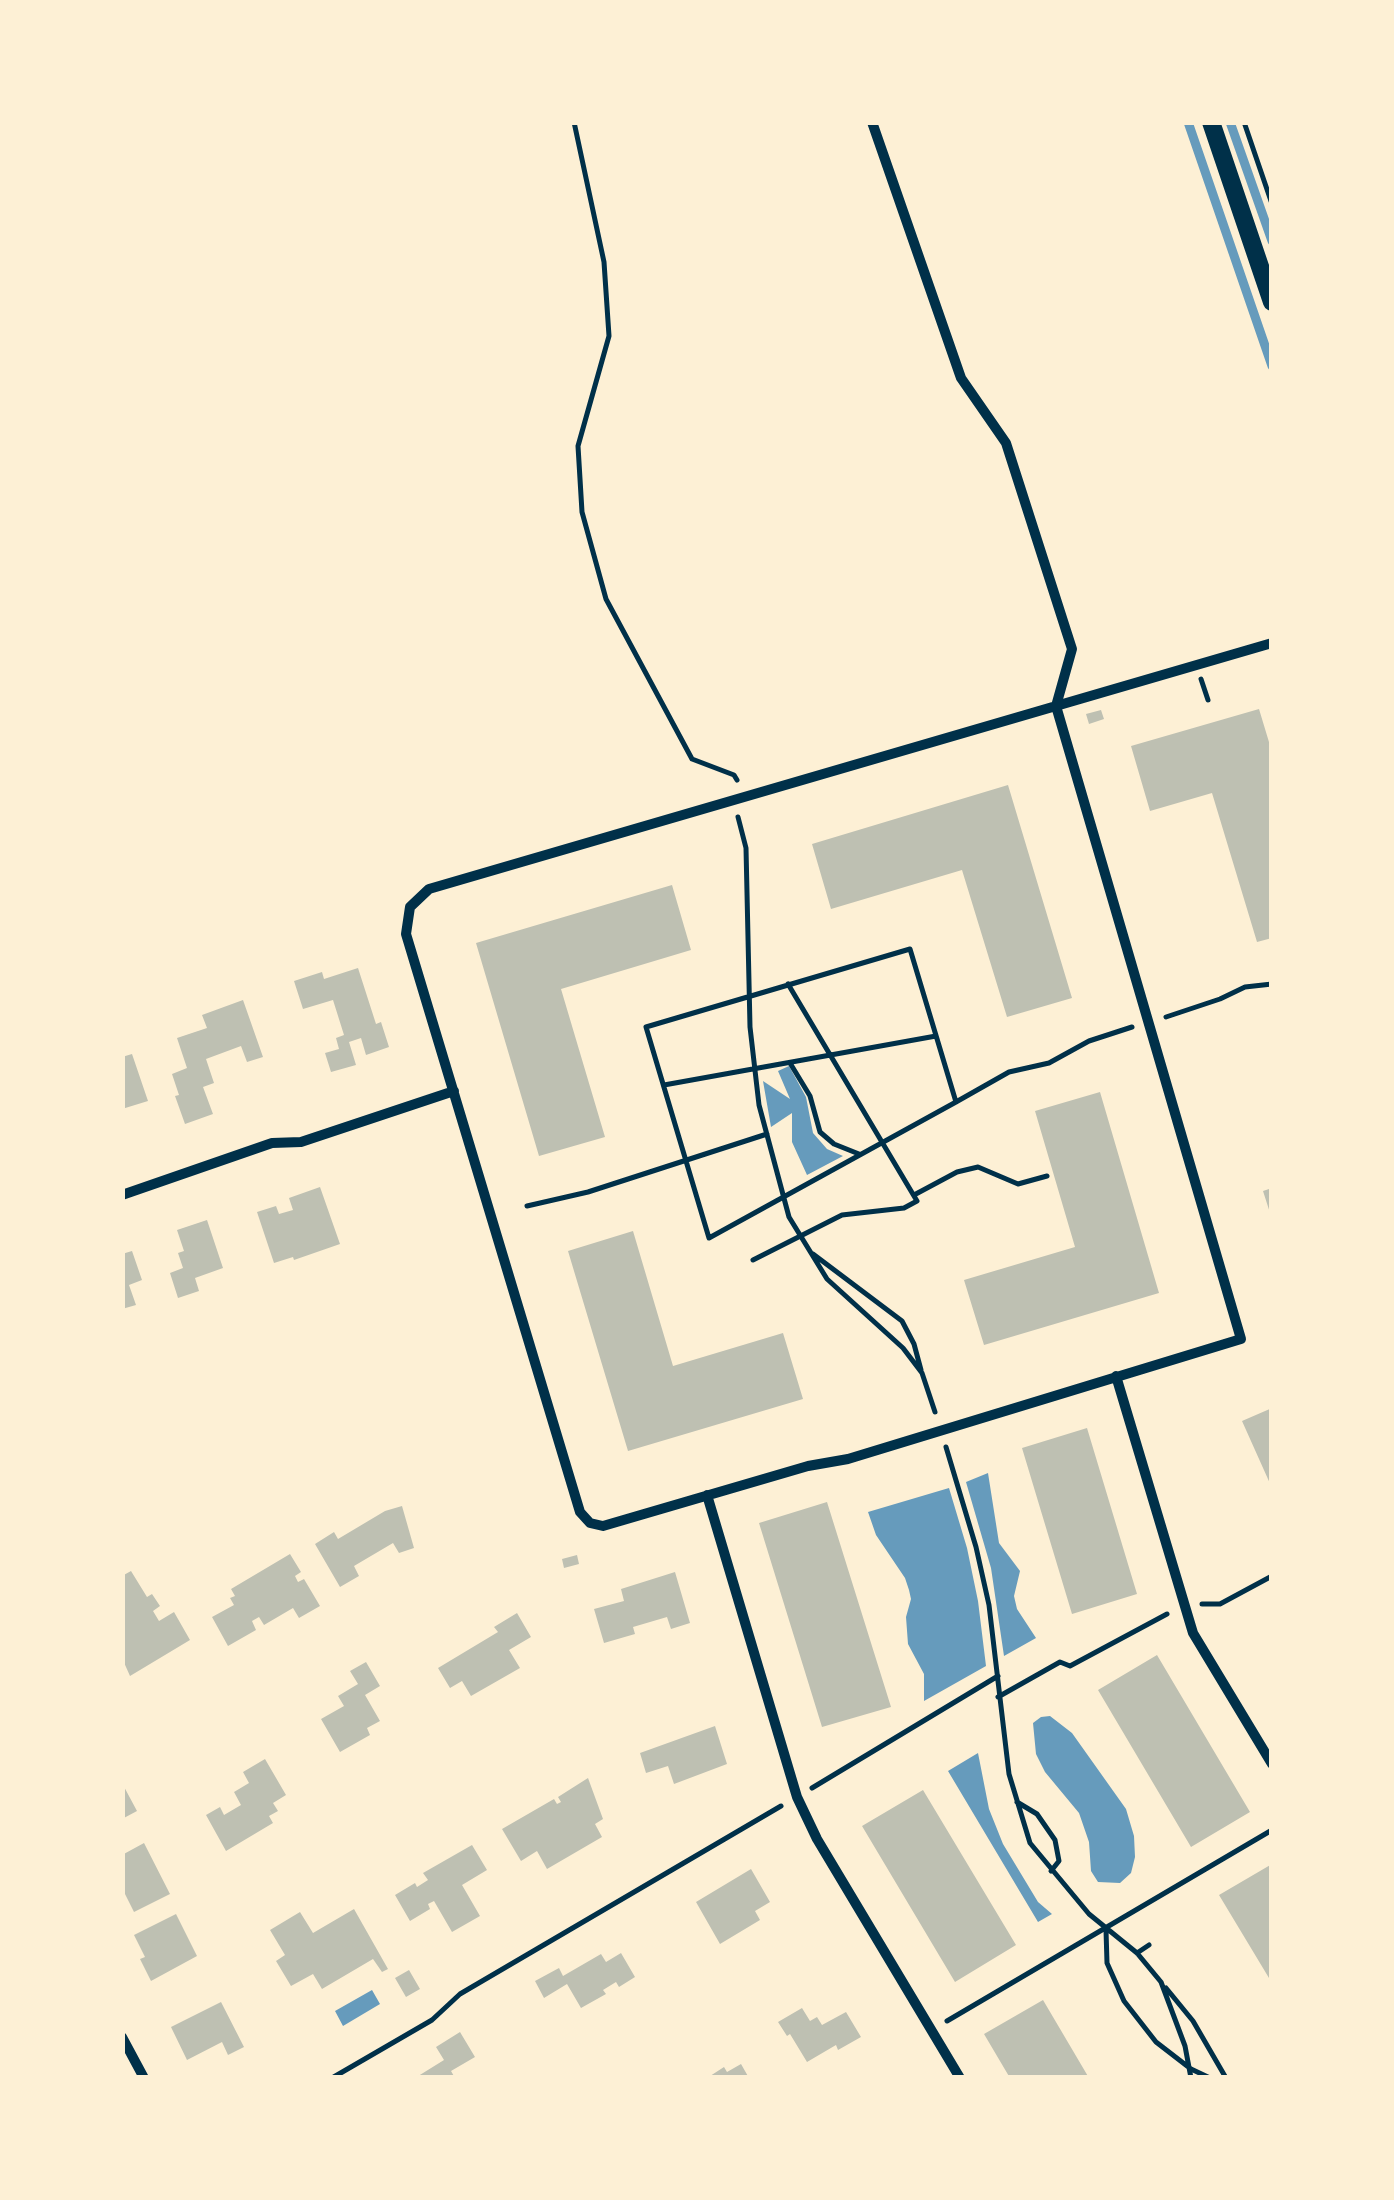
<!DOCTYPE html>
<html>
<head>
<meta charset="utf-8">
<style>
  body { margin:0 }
  #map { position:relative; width:1394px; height:2200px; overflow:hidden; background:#fdf0d5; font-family:Raleway,sans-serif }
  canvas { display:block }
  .frame { position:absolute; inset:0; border:125px solid #fdf0d5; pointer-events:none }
</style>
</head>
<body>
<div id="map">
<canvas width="1394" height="2200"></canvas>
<div class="frame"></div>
</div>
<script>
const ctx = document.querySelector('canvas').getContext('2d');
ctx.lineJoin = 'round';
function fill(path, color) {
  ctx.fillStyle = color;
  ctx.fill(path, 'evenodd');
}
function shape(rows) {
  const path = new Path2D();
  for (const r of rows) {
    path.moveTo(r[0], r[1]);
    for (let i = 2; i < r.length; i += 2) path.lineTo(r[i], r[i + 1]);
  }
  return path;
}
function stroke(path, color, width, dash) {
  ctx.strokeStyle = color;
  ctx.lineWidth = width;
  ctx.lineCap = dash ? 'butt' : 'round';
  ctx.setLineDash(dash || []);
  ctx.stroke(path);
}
fill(shape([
  [789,1066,806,1097,813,1133,827,1149,843,1156,807,1175,792,1142,792,1113,771,1127,763,1081,790,1099,778,1071],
  [988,1473,999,1543,1020,1571,1014,1596,1017,1609,1036,1638,1004,1656,991,1568,966,1482],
  [949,1488,967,1548,978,1601,986,1666,924,1701,924,1674,908,1644,906,1617,911,1599,909,1590,905,1578,876,1535,868,1512],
  [1050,1716,1072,1733,1126,1809,1134,1836,1135,1857,1131,1873,1120,1883,1098,1882,1091,1871,1089,1842,1079,1813,1045,1772,1036,1754,1033,1723,1041,1717],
  [978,1753,989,1809,1003,1844,1038,1902,1052,1914,1038,1922,948,1771],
  [372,1990,380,2004,343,2026,335,2011]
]), '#669bbc');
stroke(shape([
  [1188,122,1272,366],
  [1230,122,1272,241]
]), '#669bbc', 9);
fill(shape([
  [1259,709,1272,752,1272,938,1257,942,1212,793,1150,811,1131,746],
  [1101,710,1104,719,1089,724,1086,714],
  [1008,785,1072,998,1007,1017,962,870,831,909,812,844],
  [672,885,691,950,561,989,605,1137,539,1156,476,943],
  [358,968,376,1024,381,1022,389,1047,366,1055,361,1038,349,1042,356,1065,331,1072,325,1053,339,1049,336,1038,344,1035,333,1000,303,1009,294,981,322,972,324,979],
  [243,1000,263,1057,247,1062,241,1046,206,1059,214,1083,203,1087,213,1114,185,1124,175,1096,179,1095,172,1074,187,1068,177,1038,207,1028,202,1015],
  [132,1054,148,1101,122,1109,122,1057],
  [1100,1092,1159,1293,984,1345,964,1280,1075,1247,1035,1111],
  [320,1187,340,1244,294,1260,293,1257,274,1263,257,1212,276,1206,279,1214,293,1210,289,1198],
  [1272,1188,1272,1216,1271,1216,1263,1191],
  [207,1220,223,1268,195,1278,199,1291,178,1298,170,1273,183,1268,178,1253,184,1251,177,1230],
  [633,1231,673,1366,783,1333,803,1399,628,1451,568,1251],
  [132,1251,142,1280,129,1285,136,1305,122,1309,122,1254],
  [1272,1408,1272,1488,1242,1421],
  [1087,1428,1137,1594,1072,1614,1022,1448],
  [827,1502,891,1707,822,1727,759,1523],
  [402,1506,414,1548,399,1553,393,1543,354,1566,359,1576,340,1587,315,1544,334,1532,338,1539,385,1511],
  [290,1554,301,1572,295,1576,298,1582,304,1579,320,1606,299,1618,293,1608,264,1625,259,1617,252,1621,256,1630,228,1646,212,1617,234,1605,230,1598,235,1596,231,1589],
  [577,1555,579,1564,564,1568,562,1559],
  [131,1571,147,1597,152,1594,160,1606,153,1611,159,1621,174,1612,190,1640,130,1676,122,1658,122,1576],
  [675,1572,690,1623,671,1629,667,1617,633,1627,635,1634,604,1643,594,1609,624,1601,621,1589],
  [517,1613,531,1637,509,1650,520,1668,471,1696,462,1681,450,1688,438,1668,498,1632,494,1627],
  [1157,1655,1250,1812,1191,1847,1098,1690],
  [366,1662,380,1686,365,1695,380,1721,367,1728,370,1735,340,1752,321,1719,344,1706,338,1696,358,1684,350,1671],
  [715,1726,727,1764,674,1784,668,1766,646,1773,640,1753],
  [265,1759,286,1795,273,1803,278,1811,269,1816,273,1823,226,1851,206,1815,220,1807,224,1815,241,1805,234,1792,249,1783,243,1772],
  [588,1778,603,1819,595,1824,602,1837,547,1869,537,1851,521,1861,502,1829,554,1799,557,1804,561,1802,558,1797],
  [122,1783,137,1811,122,1819],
  [923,1790,1016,1945,955,1982,862,1826],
  [144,1843,170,1894,134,1912,122,1888,122,1855],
  [472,1845,487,1870,462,1885,480,1916,452,1932,434,1901,428,1904,430,1909,410,1921,395,1895,415,1883,417,1887,428,1880,423,1873],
  [1272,1864,1272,1983,1219,1895],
  [751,1869,770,1902,755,1911,760,1920,720,1944,696,1902],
  [354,1909,388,1969,382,1972,373,1959,322,1989,313,1974,291,1986,276,1961,285,1955,270,1930,300,1912,313,1933],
  [176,1914,197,1956,151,1981,140,1959,145,1957,134,1935],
  [621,1953,635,1977,619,1987,616,1982,603,1990,606,1994,581,2008,567,1984,544,1998,535,1981,559,1968,563,1976,601,1954,606,1962],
  [409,1970,420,1989,406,1997,395,1978],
  [1043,2000,1089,2078,1010,2078,984,2034],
  [221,2002,244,2047,228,2055,222,2042,187,2060,171,2027],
  [802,2008,810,2021,817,2017,822,2025,846,2012,861,2037,838,2050,836,2045,807,2062,790,2034,787,2036,778,2022],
  [460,2032,475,2057,451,2071,455,2078,415,2078,444,2060,436,2047],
  [741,2064,749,2078,707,2078,724,2067,727,2072]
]), '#bec0b2');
stroke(shape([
  [574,122,604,262,609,336,578,446,582,512,606,599,692,759,734,775,737,780],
  [1244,122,1272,204],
  [1201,679,1208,700],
  [738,817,746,848,750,1027,759,1105,789,1217,827,1279,903,1348,922,1373,935,1412],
  [1166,1017,1220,999,1245,987,1272,984],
  [790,1063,810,1096,820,1132,834,1144,859,1154],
  [664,1085,936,1036],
  [956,1102,910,949,646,1027,709,1238,956,1102,1009,1072,1049,1063,1089,1041,1132,1027],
  [914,1195,957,1172,978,1167,1018,1184,1047,1176],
  [527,1206,588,1192,767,1134],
  [813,1254,902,1321,914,1344,921,1370],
  [753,1260,842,1215,904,1208,917,1201,788,984],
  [946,1447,976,1547,989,1605,1009,1774,1030,1843,1089,1914,1137,1953,1161,1982,1185,2046,1191,2078],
  [1202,1604,1220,1604,1272,1576],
  [998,1697,1060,1662,1070,1666,1167,1614],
  [812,1788,998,1676],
  [1017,1802,1037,1814,1055,1840,1059,1861,1051,1871],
  [1106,1930,1107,1963,1124,2001,1156,2042,1191,2069,1210,2078],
  [1137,1953,1149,1945],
  [1166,1988,1193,2021,1226,2078],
  [947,2021,1272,1830],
  [332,2078,432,2020,460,1994,781,1806]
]), '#003049', 5);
stroke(shape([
  [872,122,961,378,1006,443,1072,649,1056,706],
  [1056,706,1241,1339,848,1459,808,1466,603,1526,590,1523,580,1512,406,934,410,907,429,889,1056,706],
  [1056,706,1272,643],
  [122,1195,272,1143,301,1142,454,1091],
  [1116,1376,1193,1633,1272,1764],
  [707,1495,797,1797,817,1839,960,2078],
  [122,2037,144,2078]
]), '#003049', 10);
stroke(shape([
  [1211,122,1272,302]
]), '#003049', 18);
</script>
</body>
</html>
